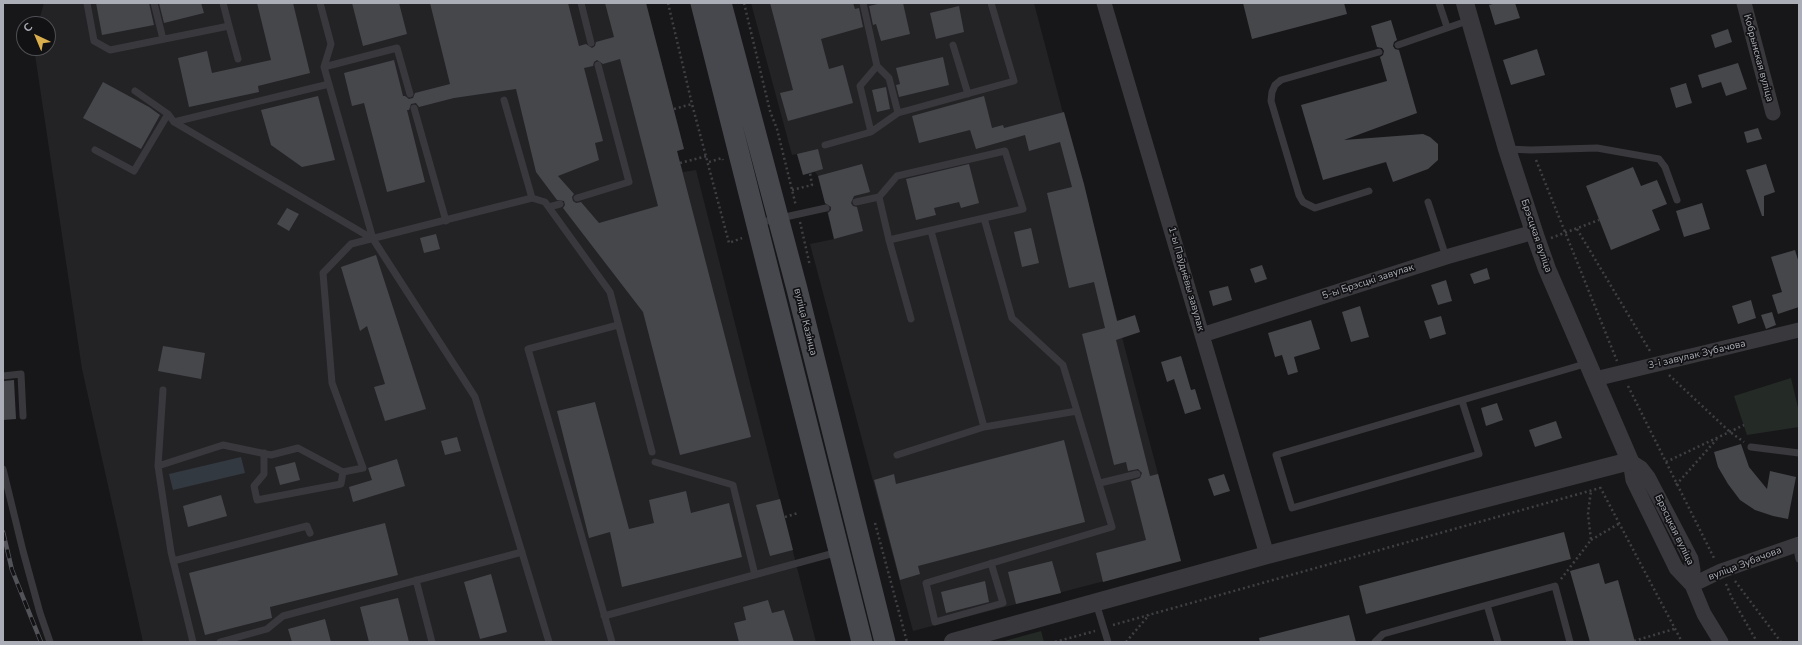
<!DOCTYPE html>
<html>
<head>
<meta charset="utf-8">
<style>
  body { margin:0 }
  #map { position:relative; width:1802px; height:645px; overflow:hidden; background:#171719; font-family:"Nunito Sans",sans-serif }
  canvas { display:block }
  .frame { position:absolute; inset:0; border:4px solid #abaeb7; pointer-events:none }
  .north { position:absolute; left:16px; top:16px; width:40px; height:40px; box-sizing:border-box; background:#121214; border:1px solid #4f5055; border-radius:50%; rotate:316deg; font-size:11px; font-weight:700; line-height:16px; text-align:center; color:#abaeb7 }
  .north::after { content:''; display:block; margin:auto; width:14px; height:18px; background:#dbae4d; clip-path:polygon(50% 0,100% 100%,50% 72%,0 100%) }
</style>
</head>
<body>
<div id="map">
<canvas width="1802" height="645"></canvas>
<div class="frame"></div>
<div class="north">С</div>
</div>
<script>
const ctx = document.querySelector('canvas').getContext('2d');
ctx.lineJoin = 'round';
function fill(path, color) {
  ctx.fillStyle = color;
  ctx.fill(path, 'evenodd');
}
function shape(rows) {
  const path = new Path2D();
  for (const r of rows) {
    path.moveTo(r[0], r[1]);
    for (let i = 2; i < r.length; i += 2) path.lineTo(r[i], r[i + 1]);
  }
  return path;
}
function stroke(path, color, width, dash) {
  ctx.strokeStyle = color;
  ctx.lineWidth = width;
  ctx.lineCap = dash ? 'butt' : 'round';
  ctx.setLineDash(dash || []);
  ctx.stroke(path);
}
function label(font, color, halo, rows, align = 'center') {
  ctx.font = font + ' "Nunito Sans",sans-serif';
  ctx.lineWidth = 3.5;
  ctx.setLineDash([]);
  ctx.textBaseline = 'middle';
  ctx.strokeStyle = halo;
  ctx.fillStyle = color;
  for (const [text, x, y, turn = 0] of rows) {
    ctx.save();
    ctx.translate(x, y);
    ctx.rotate((+turn || 0) * Math.PI / 180);
    ctx.textAlign = isNaN(turn) ? turn : align;
    if (halo) ctx.strokeText(text, 0, 0);
    ctx.fillText(text, 0, 0);
    ctx.restore();
  }
}
fill(shape([
  [44,3,646,3,684,149,677,151,683,172,696,170,816,642,143,642,82,369,34,48,48,48,48,24,38,24],
  [751,3,1034,3,1181,561,913,631,810,244,834,239,818,176,815,172,803,175,797,154,792,155]
]), '#232326');
fill(shape([
  [1791,378,1799,412,1799,427,1747,435,1734,396],
  [1041,631,1044,642,1001,642]
]), '#242a25');
fill(shape([
  [241,457,245,473,173,490,169,474]
]), '#333940');
fill(shape([
  [96,3,149,3,154,25,102,35],
  [159,3,201,3,204,13,164,23],
  [257,3,293,3,310,73,258,86,259,92,189,107,178,58,207,51,212,73,271,60],
  [352,3,399,3,407,34,363,46],
  [430,3,568,3,579,46,586,44,592,48,595,46,596,42,614,37,605,3,646,3,684,149,677,151,751,437,680,455,643,312,563,208,565,205,564,201,557,200,536,172,516,89,454,98,419,107,416,103,411,104,409,110,407,110,425,182,387,192,364,103,352,106,344,73,394,60,403,96,405,96,409,99,413,98,415,93,450,84],
  [620,59,658,206,599,223,581,202,576,203,573,201,572,197,574,194,558,176,599,160,595,143,603,141,584,68,593,66,594,62,597,60,603,64],
  [770,3,853,3,855,9,859,8,863,27,821,39,829,69,843,65,853,103,788,121,780,93,793,90],
  [882,3,903,3,910,34,881,41,876,24,873,25,869,6],
  [1243,3,1344,3,1347,14,1252,39],
  [1496,3,1515,3,1520,18,1495,25,1489,5],
  [959,6,964,32,936,39,930,13],
  [1391,20,1397,40,1394,42,1393,46,1395,49,1399,50,1417,113,1344,140,1423,134,1430,137,1438,144,1438,160,1428,169,1393,182,1386,162,1323,180,1301,105,1387,81,1380,57,1383,55,1384,51,1382,48,1377,47,1371,26],
  [1728,29,1732,42,1715,48,1711,35],
  [1537,49,1545,75,1511,85,1503,60],
  [943,57,949,85,899,97,896,85,900,84,896,68],
  [1738,63,1747,89,1726,96,1721,82,1702,88,1698,75],
  [103,82,149,107,160,115,141,149,83,118],
  [1686,83,1692,103,1676,108,1670,88],
  [886,87,890,109,877,112,872,90],
  [318,96,335,160,302,167,271,145,261,110],
  [984,96,992,128,1003,125,1004,128,1064,112,1084,184,1117,321,1135,315,1140,332,1116,340,1150,476,1158,474,1181,561,1103,582,1096,553,1146,540,1131,481,1140,478,1142,473,1138,469,1128,471,1126,462,1114,465,1082,334,1105,328,1094,282,1069,288,1047,193,1072,187,1060,142,1029,151,1025,135,976,149,970,130,919,143,912,116],
  [1758,128,1762,139,1747,143,1744,132],
  [818,149,823,169,803,175,797,154],
  [862,164,870,192,854,196,851,203,853,206,857,207,863,231,834,239,828,213,831,210,831,207,825,203,818,176],
  [969,164,979,203,961,208,959,202,934,208,936,215,916,220,906,179],
  [1766,164,1775,192,1764,196,1764,216,1762,216,1746,170],
  [1633,167,1641,186,1657,180,1667,204,1652,210,1660,230,1611,250,1586,186],
  [1702,203,1710,229,1684,237,1676,211],
  [287,208,299,214,289,231,277,224],
  [1031,228,1039,263,1022,267,1014,232],
  [436,234,440,249,424,253,420,238],
  [1795,250,1799,263,1799,307,1778,314,1772,295,1782,292,1771,257],
  [376,255,426,409,385,421,374,387,385,384,367,326,360,331,341,267],
  [1262,265,1267,279,1255,283,1250,269],
  [1487,268,1490,279,1474,284,1470,274],
  [1446,280,1452,301,1438,305,1431,285],
  [1228,286,1232,300,1213,306,1209,291],
  [1751,300,1756,318,1738,324,1732,306],
  [1360,306,1369,337,1351,342,1342,312],
  [1772,312,1776,325,1766,329,1761,315],
  [1441,316,1446,334,1430,339,1424,321],
  [1311,320,1320,349,1294,357,1298,372,1288,375,1282,355,1275,357,1268,333],
  [163,346,205,353,201,379,158,371],
  [1181,356,1191,390,1195,389,1201,409,1185,414,1174,379,1167,382,1161,362],
  [14,380,16,419,3,420,3,381],
  [595,402,629,529,654,523,649,500,686,491,691,513,729,503,742,557,622,587,610,532,589,538,557,411],
  [1497,403,1503,420,1486,426,1481,408],
  [1556,421,1562,438,1535,447,1529,430],
  [457,437,461,451,445,455,441,441],
  [1064,440,1085,522,918,566,920,574,900,580,874,480,894,474,896,484],
  [1741,444,1749,467,1767,489,1770,471,1796,477,1788,519,1773,516,1755,510,1740,500,1728,484,1718,467,1714,452],
  [397,459,405,486,353,502,349,487,372,480,368,468],
  [295,462,300,480,280,485,275,467],
  [1224,474,1230,491,1214,496,1208,479],
  [221,495,227,516,188,527,183,506],
  [780,499,793,550,770,556,756,505],
  [385,523,398,575,270,607,272,618,205,635,189,573],
  [1564,532,1571,559,1366,614,1359,586],
  [1052,561,1061,593,1016,604,1008,572],
  [1599,563,1605,584,1618,580,1635,642,1590,642,1570,571],
  [491,574,507,632,480,639,464,582],
  [985,581,989,602,946,613,941,592],
  [398,598,409,642,369,642,360,607],
  [768,600,772,613,784,610,794,642,739,642,734,623,746,620,743,607],
  [1349,615,1356,642,1260,642,1259,638],
  [325,619,331,642,292,642,288,629]
]), '#46474b');
stroke(shape([
  [668,3,692,104,729,243,742,238],
  [744,3,770,111,777,129,796,206],
  [674,109,692,104],
  [1536,160,1617,361],
  [709,162,722,158,723,160],
  [680,163,707,156],
  [792,190,812,185,810,173],
  [800,222,810,266],
  [1577,229,1650,351],
  [1551,238,1599,220],
  [1669,375,1730,432,1744,442],
  [1628,386,1715,560],
  [1666,462,1744,425],
  [1676,485,1717,439],
  [1600,487,1682,642],
  [785,517,798,513],
  [875,523,907,642],
  [1591,540,1620,523],
  [1561,579,1591,540,1588,514,1591,490],
  [1735,581,1781,642],
  [1726,584,1732,598,1757,642],
  [1113,625,1600,488],
  [1634,641,1674,629],
  [1055,642,1095,631],
  [1126,642,1149,615]
]), '#3f4044', 2.5, [2, 3]);
stroke(shape([
  [87,3,94,41,110,50,229,26,223,3],
  [154,3,163,39],
  [320,3,331,44,324,67,373,239,475,397,549,642],
  [581,3,591,43],
  [1439,3,1447,27],
  [229,26,238,59],
  [953,45,968,94],
  [1398,45,1470,20],
  [877,66,889,78,898,113],
  [324,67,397,48,410,94],
  [135,91,168,114,174,122,373,239],
  [414,108,446,221],
  [174,122,329,84],
  [871,132,898,113,1014,81,991,3],
  [825,145,871,132,860,86,877,66,863,3],
  [1507,149,1531,150,1597,148,1659,159,1665,167,1677,200],
  [95,150,134,171,168,114],
  [1369,191,1315,208,1303,202,1299,195,1271,101,1272,92,1275,85,1281,80,1379,52],
  [532,198,545,202,610,292,652,452],
  [577,198,629,182,598,65],
  [856,202,879,197,889,240,1023,209,1005,151,897,176,879,197],
  [1428,202,1446,257],
  [549,207,560,204],
  [984,218,1012,318,1063,365,1077,411],
  [758,223,826,208],
  [931,231,984,427],
  [889,240,911,319],
  [3,376,21,374,23,416],
  [163,390,158,466,171,552,193,642],
  [1462,401,1479,454,1292,508,1276,455,1588,363],
  [1751,447,1799,453],
  [264,453,264,474,254,486,257,500,341,484,343,472],
  [897,455,984,427,1077,411,1112,527,926,583,935,622,1003,603,991,563],
  [655,462,733,485,755,575],
  [158,466,223,445,271,455,298,448,343,472,363,468,332,383,323,273,351,244,532,198,504,100],
  [3,469,23,551,40,613,50,642],
  [1100,483,1137,474],
  [1796,545,1799,559],
  [173,561,307,526,310,533],
  [416,580,432,642],
  [1096,603,1108,642],
  [1487,605,1498,642],
  [604,616,838,552],
  [220,642,267,629,283,616,522,552],
  [612,642,528,349,618,325],
  [1375,642,1383,634,1555,586,1570,642]
]), '#39393d', 7);
stroke(shape([
  [1104,3,1267,555],
  [1744,3,1773,113],
  [1202,335,1446,257,1534,232],
  [1595,379,1799,330],
  [1630,461,1633,480,1676,568,1692,585,1704,614,1721,642],
  [1630,461,1641,468,1648,477,1691,559,1693,570,1692,585],
  [1692,585,1721,571,1799,544]
]), '#39393d', 15);
stroke(shape([
  [953,642,1267,555,1630,461,1547,269,1536,238,1507,149,1465,3]
]), '#39393d', 18);
stroke(shape([
  [701,3,862,642],
  [721,3,797,289,885,642]
]), '#47484d', 21);
const rail = shape([
  [3,532,12,570,41,642]
]);
stroke(rail, '#525358', 4.5);
stroke(rail, '#121214', 3, [9]);
label('10px', '#abaeb7', '#121214', [
  ["Кобрынская вуліца",1758,58,75],
  ["Брэсцкая вуліца",1536,236,71],
  ["1-ы Паўднёвы завулак",1186,279,74],
  ["5-ы Брэсцкі завулак",1368,282,-18],
  ["вуліца Казінца",805,322,76],
  ["3-і завулак Зубачова",1697,355,-13],
  ["Брэсцкая вуліца",1674,530,64],
  ["вуліца Зубачова",1745,564,-21]
]);
</script>
</body>
</html>
